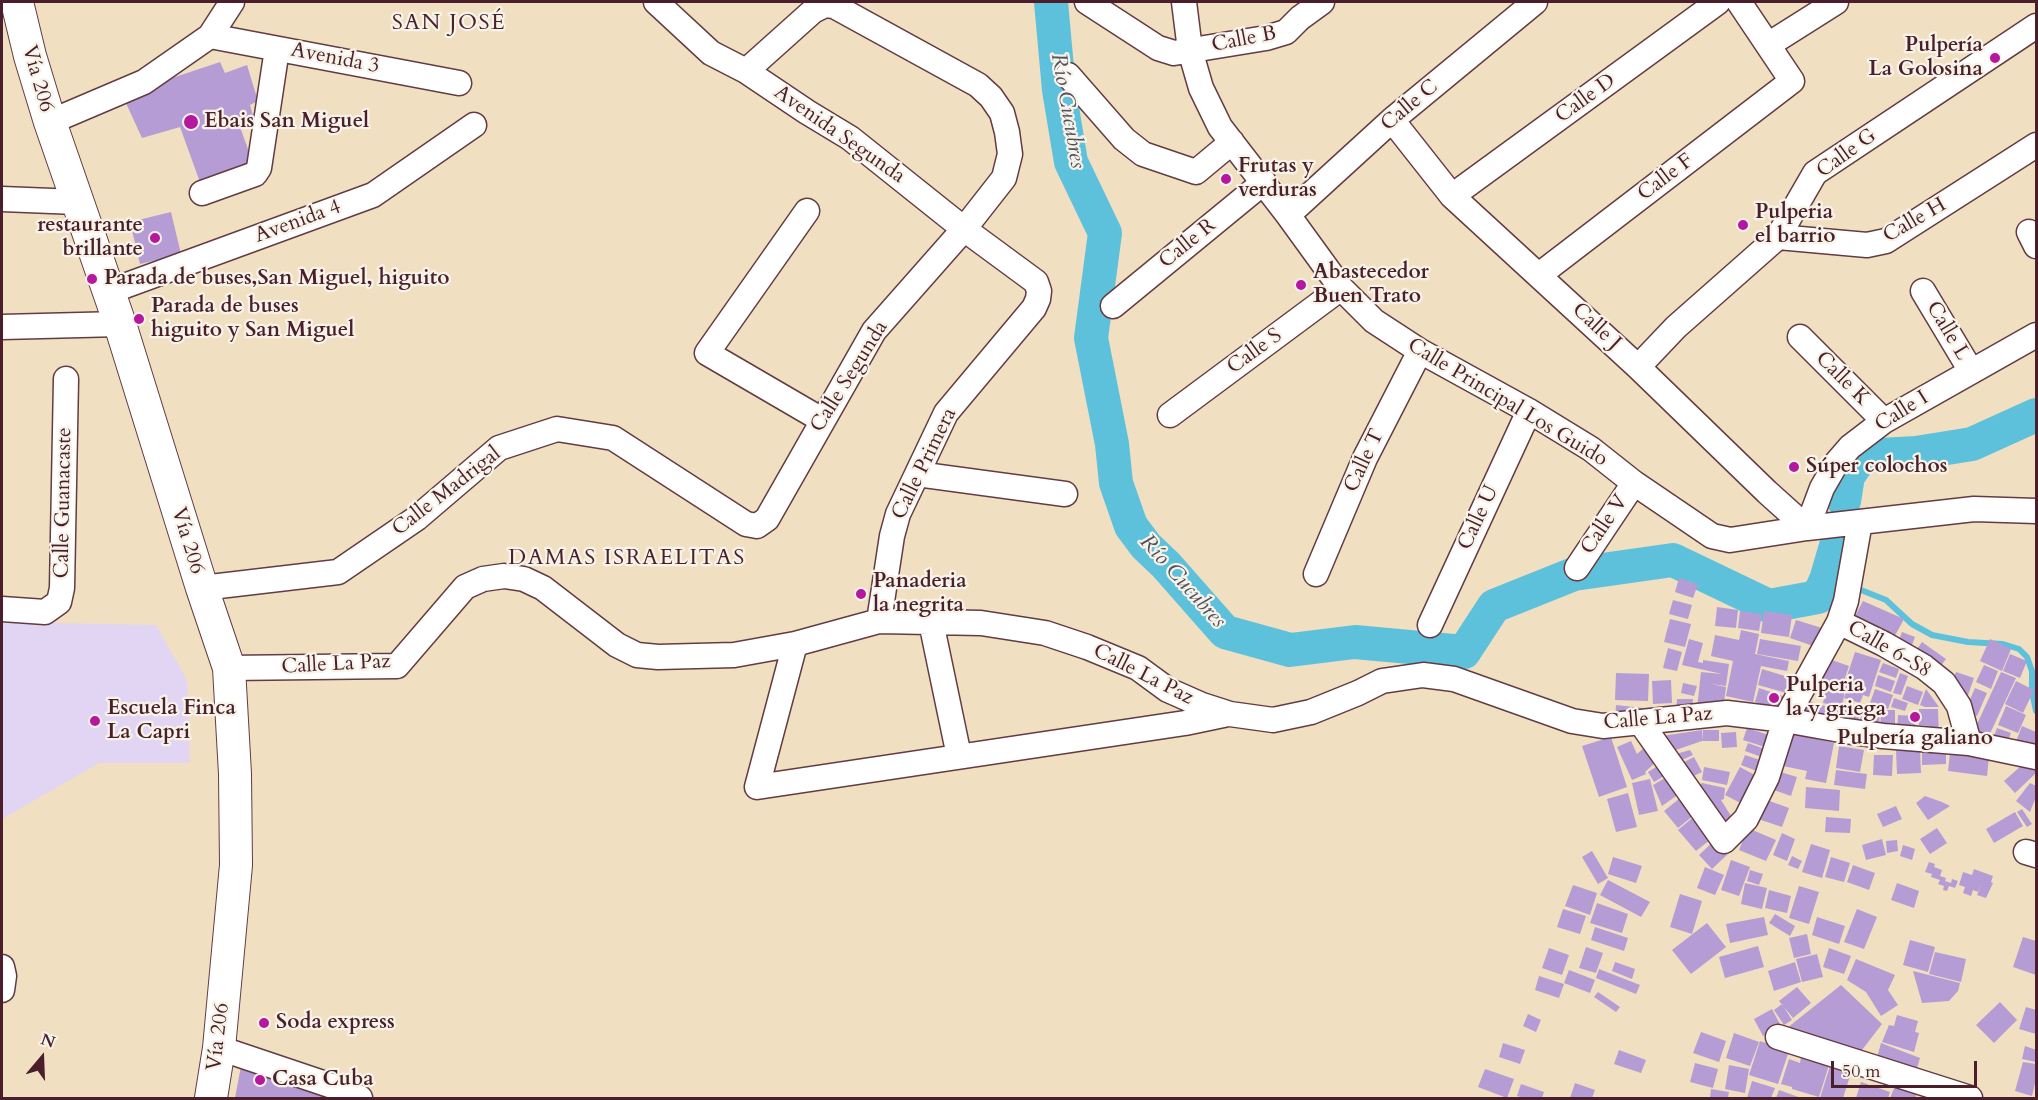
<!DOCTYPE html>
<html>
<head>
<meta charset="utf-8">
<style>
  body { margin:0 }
  #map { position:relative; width:2038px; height:1100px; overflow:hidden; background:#f1dfc2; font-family:Cardo,serif }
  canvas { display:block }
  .frame { position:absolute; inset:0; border:3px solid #4a1f2b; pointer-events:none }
  .north { position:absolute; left:12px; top:1028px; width:60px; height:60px; -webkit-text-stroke:4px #f7f3e8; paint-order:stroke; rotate:19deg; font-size:16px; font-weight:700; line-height:24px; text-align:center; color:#4a1f2b }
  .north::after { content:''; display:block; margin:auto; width:21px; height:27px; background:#4a1f2b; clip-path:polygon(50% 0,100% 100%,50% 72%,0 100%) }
  .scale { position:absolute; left:1831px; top:1061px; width:146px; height:27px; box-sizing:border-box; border:3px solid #4a1f2b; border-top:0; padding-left:8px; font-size:18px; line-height:21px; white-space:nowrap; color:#4a1f2b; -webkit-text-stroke:4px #f7f3e8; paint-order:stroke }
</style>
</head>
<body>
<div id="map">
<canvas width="2038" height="1100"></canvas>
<div class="frame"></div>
<div class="north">N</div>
<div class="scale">50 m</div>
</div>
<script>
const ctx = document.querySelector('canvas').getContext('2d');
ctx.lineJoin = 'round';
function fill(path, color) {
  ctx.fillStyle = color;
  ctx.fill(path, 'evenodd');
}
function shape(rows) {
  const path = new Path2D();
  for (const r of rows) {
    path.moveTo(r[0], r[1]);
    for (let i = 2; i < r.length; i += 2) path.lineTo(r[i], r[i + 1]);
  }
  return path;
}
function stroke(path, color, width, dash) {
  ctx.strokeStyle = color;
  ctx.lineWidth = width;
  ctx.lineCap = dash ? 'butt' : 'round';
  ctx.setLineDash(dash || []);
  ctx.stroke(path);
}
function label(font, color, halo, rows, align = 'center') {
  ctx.font = font + ' Cardo,serif';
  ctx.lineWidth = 4.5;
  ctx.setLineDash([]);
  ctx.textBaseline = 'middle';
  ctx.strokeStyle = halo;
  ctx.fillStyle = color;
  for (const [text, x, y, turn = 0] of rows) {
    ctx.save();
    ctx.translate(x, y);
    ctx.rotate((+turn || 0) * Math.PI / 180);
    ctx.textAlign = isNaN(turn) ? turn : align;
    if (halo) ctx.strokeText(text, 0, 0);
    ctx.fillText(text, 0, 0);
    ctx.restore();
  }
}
fill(shape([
  [2,622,156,625,187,680,190,763,99,763,2,819]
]), '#e2d4f3');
stroke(shape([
  [1826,580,1842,583],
  [1861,590,1886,600,1912,624,1932,635,1968,642,2003,644,2019,649,2027,657,2032,671,2032,692,2036,711]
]), '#5ec1dc', 6);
stroke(shape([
  [1051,2,1059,90,1071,162,1105,233,1091,338,1112,444,1116,483,1131,526,1146,546,1166,565,1225,632,1290,650,1355,642,1464,652,1494,606,1574,574,1673,560,1769,606,1818,597,1826,580,1836,546],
  [1844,501,1848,476,1862,456,1916,453,1972,444,2036,415]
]), '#5ec1dc', 34);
fill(shape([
  [220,62,225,73,247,65,258,101,250,105,254,119,239,124,254,166,201,185,180,127,142,138,125,101,154,84],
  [171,212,181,254,140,264,130,222],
  [1679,578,1698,584,1693,598,1675,592],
  [1673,600,1692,605,1688,619,1669,614],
  [1863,601,1904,619,1891,643,1851,624],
  [1717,607,1738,610,1736,628,1715,626],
  [1740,611,1762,614,1759,631,1738,628],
  [1764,611,1792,615,1789,637,1761,633],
  [1670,619,1691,624,1685,647,1664,642],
  [1796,620,1822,628,1816,647,1790,638],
  [1741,630,1759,634,1755,654,1789,661,1787,671,1761,666,1753,702,1726,696,1733,661,1711,656,1715,635,1739,640],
  [1902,632,1915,637,1909,653,1896,648],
  [1689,639,1703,643,1698,662,1703,663,1703,660,1729,664,1726,686,1711,684,1726,687,1723,710,1697,708,1701,672,1722,674,1682,665],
  [1760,639,1801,646,1798,661,1757,654],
  [1990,639,2011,649,2002,671,1980,661],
  [1922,642,1946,659,1936,672,1913,655],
  [1668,648,1682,652,1677,671,1663,668],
  [1855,652,1881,660,1869,697,1863,695,1860,703,1844,698,1847,689,1843,688],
  [2010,654,2027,661,2020,678,2003,671],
  [1826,658,1849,666,1842,687,1819,679],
  [1883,663,1899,669,1896,678,1879,672],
  [1984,665,1998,671,1991,689,1976,682],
  [1762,669,1798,680,1794,695,1758,685],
  [1956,672,1974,678,1968,695,1950,689],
  [2001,672,2016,678,1987,740,1972,735],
  [1616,673,1649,674,1648,701,1615,700],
  [1900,673,1908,676,1901,695,1893,693],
  [1878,675,1895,681,1891,692,1875,686],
  [1671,680,1672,703,1653,704,1652,681],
  [2016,681,2034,690,2023,713,2005,704],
  [1683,683,1697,686,1694,696,1681,693],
  [1827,685,1845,690,1842,707,1823,703],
  [1907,686,1923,692,1918,705,1902,699],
  [1759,688,1789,698,1784,712,1755,702],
  [1975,688,1987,693,1977,716,1965,711],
  [1875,689,1893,695,1888,709,1870,703],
  [1926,689,1939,707,1925,707,1920,705],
  [1894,698,1908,703,1905,711,1891,707],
  [1677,699,1693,699,1692,715,1676,714],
  [1801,699,1832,708,1826,725,1795,715],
  [1616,705,1643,708,1642,720,1615,718],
  [1861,706,1880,707,1879,733,1860,732],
  [2006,706,2026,715,2018,733,1998,725],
  [1836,707,1860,714,1855,731,1832,724],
  [1919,709,1938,709,1939,739,1919,738,1919,726,1929,725,1919,725],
  [1881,710,1895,710,1895,736,1880,735],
  [1898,715,1915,716,1915,737,1897,737],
  [2022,726,2036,732,2036,753,2015,744],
  [1747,728,1775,737,1771,749,1743,740],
  [1997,728,2011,733,2005,749,1991,744],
  [1702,730,1702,741,1667,753,1662,736],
  [1703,730,1719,730,1719,741,1702,741],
  [1736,732,1737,747,1722,748,1721,733],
  [1786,732,1834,743,1826,783,1805,779,1807,771,1778,765],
  [1611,737,1627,787,1599,797,1582,746],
  [1631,741,1637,754,1646,746,1658,760,1645,772,1646,774,1632,780,1617,747],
  [1748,743,1770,751,1767,759,1745,751],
  [1839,746,1864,750,1860,772,1836,768],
  [1920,749,1921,773,1897,774,1896,750],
  [1690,750,1693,755,1673,764,1669,756],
  [1922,751,1946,751,1946,764,1922,765],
  [1950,753,1989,757,1987,776,1948,771],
  [1745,755,1766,762,1762,773,1741,765],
  [1874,755,1893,755,1892,776,1873,775],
  [1694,757,1702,772,1683,781,1676,766],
  [2030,758,2036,765,2036,773,2015,793,2004,781],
  [1664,762,1671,772,1654,782,1648,772],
  [1704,767,1730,772,1727,785,1702,780],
  [1740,767,1764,780,1750,808,1725,795],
  [1836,770,1867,774,1865,789,1834,785],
  [1777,771,1797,777,1791,796,1771,789],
  [1672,774,1683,791,1662,806,1653,785],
  [1650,779,1658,811,1639,815,1632,783],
  [1702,783,1725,788,1724,799,1721,800,1738,827,1726,837,1691,790],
  [2030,783,2036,786,2036,797,2030,812,2016,801],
  [1806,787,1840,790,1839,811,1805,808],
  [1628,793,1637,827,1616,832,1607,799],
  [1685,794,1699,811,1678,828,1664,811],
  [1925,796,1942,802,1950,806,1928,820,1916,803],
  [1764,799,1789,808,1782,827,1758,819],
  [1896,806,1902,819,1883,827,1877,814],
  [2022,809,2032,824,2027,827,2017,812],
  [2015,812,2023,826,1994,843,1986,829],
  [1697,814,1715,836,1696,851,1678,830],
  [1826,817,1851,819,1850,833,1825,832],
  [1748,828,1776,840,1766,861,1739,850],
  [1937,828,1947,843,1930,854,1920,839],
  [1782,833,1795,839,1787,861,1773,855],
  [1716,839,1729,853,1712,869,1699,855],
  [1882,839,1886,855,1866,860,1862,845],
  [1897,840,1898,851,1887,853,1886,841],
  [1811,844,1830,850,1822,878,1802,872],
  [1903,845,1915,849,1912,860,1900,856],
  [1592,851,1608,878,1598,884,1582,857],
  [1792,856,1802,861,1798,869,1788,865],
  [1613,857,1642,866,1636,883,1608,874],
  [1831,857,1850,863,1844,882,1825,877],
  [1731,860,1750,867,1739,896,1721,890],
  [1929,862,1935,864,1934,867,1942,870,1940,876,1946,878,1945,881,1951,883,1952,879,1958,881,1955,888,1949,886,1947,891,1943,890,1944,886,1938,884,1940,880,1931,877,1932,874,1925,872],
  [1853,865,1875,873,1869,890,1847,882],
  [1705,867,1724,875,1715,895,1697,888],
  [1974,869,1993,876,1991,882,1993,883,1986,898,1977,895,1982,884,1978,892,1973,890,1971,896,1963,893,1965,887,1959,885,1963,872,1972,875],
  [1750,870,1763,874,1759,885,1747,881],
  [1608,880,1650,902,1641,917,1600,895],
  [1745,883,1767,888,1762,909,1741,904],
  [1897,883,1919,891,1914,908,1891,900],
  [1573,885,1597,893,1590,915,1565,906],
  [1799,886,1819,892,1809,924,1789,918],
  [1769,890,1791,896,1787,913,1765,908],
  [1680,894,1702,901,1692,934,1670,927],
  [1597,903,1628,914,1622,933,1590,923],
  [1563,909,1586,916,1580,934,1557,927],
  [1857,909,1877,917,1864,949,1844,942],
  [1775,914,1795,926,1790,936,1769,923],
  [1764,917,1768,935,1730,943,1726,924],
  [1817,917,1845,926,1839,944,1812,935],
  [1707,923,1726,947,1691,974,1672,950],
  [1595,927,1628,938,1624,951,1591,940],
  [1807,934,1811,954,1794,958,1789,938],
  [2023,937,2036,941,2036,975,2013,967],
  [1910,940,1935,947,1928,972,1903,965],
  [1758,946,1764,967,1725,978,1719,957],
  [1586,947,1603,953,1596,973,1579,968],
  [1549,948,1569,955,1562,975,1542,968],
  [1829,948,1851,956,1844,974,1823,967],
  [1935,952,1966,959,1961,982,1929,974],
  [1817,954,1823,977,1802,982,1796,959],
  [1856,959,1895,975,1888,990,1898,1005,1881,1016,1866,992,1847,980],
  [1615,962,1635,969,1632,979,1612,971],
  [1795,962,1801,982,1774,991,1768,971],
  [1599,969,1640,985,1636,994,1596,978],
  [1569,970,1595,980,1590,993,1564,983],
  [1913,971,1960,983,1958,991,1949,1001,1922,1003],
  [1539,976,1564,984,1559,998,1535,990],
  [1841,985,1882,1024,1859,1054,1782,1032],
  [1797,987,1811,1003,1793,1018,1779,1001],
  [1598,992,1620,1007,1616,1012,1594,997],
  [2000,1002,2017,1020,1994,1043,1976,1025],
  [1782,1004,1792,1020,1784,1025,1774,1010],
  [2026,1007,2036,1010,2036,1034,2019,1029],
  [1772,1009,1781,1026,1763,1036,1754,1019],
  [1528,1014,1541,1020,1536,1032,1523,1026],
  [1897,1015,1918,1021,1915,1032,1919,1033,1914,1052,1882,1042,1889,1025,1894,1026],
  [1701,1032,1726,1041,1719,1062,1693,1053],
  [1734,1033,1759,1042,1750,1066,1726,1058],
  [1760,1041,1789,1051,1778,1084,1749,1075],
  [1503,1043,1525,1050,1520,1064,1499,1057],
  [1881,1043,1920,1058,1914,1078,1875,1065],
  [2025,1046,2036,1050,2036,1062,2022,1059],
  [1619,1050,1646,1060,1641,1073,1614,1064],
  [1801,1057,1829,1065,1819,1097,1792,1089,1792,1087,1781,1084,1789,1059,1800,1063],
  [2023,1062,2036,1064,2036,1079,2032,1096,2015,1091],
  [1695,1063,1718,1069,1713,1088,1690,1082],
  [1729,1065,1749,1069,1745,1093,1725,1089],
  [241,1066,332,1098,235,1098],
  [1830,1066,1851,1073,1843,1098,1820,1098],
  [1485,1069,1514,1079,1507,1098,1478,1087],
  [1752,1081,1775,1088,1771,1098,1747,1098],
  [1861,1082,1890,1092,1888,1098,1856,1098],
  [1575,1083,1595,1090,1592,1098,1570,1098],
  [1521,1084,1544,1092,1542,1098,1524,1098,1517,1096],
  [1895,1086,1917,1094,1915,1098,1890,1098],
  [1711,1089,1729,1092,1728,1098,1710,1098],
  [1779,1090,1801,1098,1776,1098]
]), '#b69cd4');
const minor = shape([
  [656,2,711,53,746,71,807,112,850,138,964,229,1036,282,1039,291,1038,299,1034,308,946,413,898,514,892,536,879,621],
  [1087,2,1158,48,1174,53,1266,38,1286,32,1300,18,1322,2],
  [1184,2,1190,50,1201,88,1220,127,1288,215,1341,288,1374,321,1420,351,1529,411,1591,449,1634,483,1712,536,1730,540,1807,528,1974,509,2036,511],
  [210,36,459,83],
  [1768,45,1836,2],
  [1068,75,1124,139,1143,154,1196,172,1232,142],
  [1392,120,1452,196,1638,367,1767,492,1807,528],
  [50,122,144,82,210,36,232,2],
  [202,193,255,174,259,168,277,49],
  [1452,196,1718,2],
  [2,199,77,202],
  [807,211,707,353,822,420],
  [1288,215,1392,120,1535,2],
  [2029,232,2036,246],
  [1778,237,1867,245,1886,241,2036,145],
  [1539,275,1792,81,1739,2],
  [1923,291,1971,371],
  [108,292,373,195,474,125],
  [1113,306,1264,182],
  [2,327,120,324],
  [1800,337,1884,421],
  [1638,367,1676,327,1778,237,1815,173,2036,26],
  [1170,415,1341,288],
  [917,474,1065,494],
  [1807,528,1822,488,1837,462,1850,447,1884,421,2036,335],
  [1577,568,1634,483],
  [1316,574,1365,458,1420,351],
  [202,588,338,572,417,518,499,448,557,429,613,438,746,524,757,526,767,519,874,331,964,229,1004,178,1010,154,1007,132,1002,113,991,97,978,85,834,6,825,5,813,11,746,71],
  [2,609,45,612,59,602,62,588,66,379],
  [931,622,959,756],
  [1839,622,1884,644,1924,667,1944,683,1959,706,1969,743],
  [1430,625,1529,411],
  [795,644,757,787,1185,723,1228,714],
  [229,668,397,666,465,587,483,579,504,576,524,579,543,588,617,645,637,655,658,657,734,655,795,644,879,621,981,623,1045,633,1087,647,1138,668,1168,690,1202,705,1230,714,1273,720,1311,712,1358,693,1382,681,1423,675,1454,679,1572,721,1603,726,1727,713,1785,720,1846,731,1883,736,1969,743,2036,757],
  [1641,723,1724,841,1746,819,1767,777,1785,720,1839,622,1846,601,1860,522],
  [2026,852,2036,855],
  [2,967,4,976,2,990],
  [1778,1037,1970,1098],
  [219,1048,338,1088,360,1098]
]);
const major = shape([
  [17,2,30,56,50,122,120,324,202,588,229,668,235,774,236,865,219,1048,211,1098]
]);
stroke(minor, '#633c42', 27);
stroke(major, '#633c42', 34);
stroke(minor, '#fff', 24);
stroke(major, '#fff', 32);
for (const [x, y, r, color] of [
  [1995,58,6,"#b5179e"],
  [191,122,8,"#b5179e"],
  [1226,179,6,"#b5179e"],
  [1743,225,6,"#b5179e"],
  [155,238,6,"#b5179e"],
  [92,279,6,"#b5179e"],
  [1301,285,6,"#b5179e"],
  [139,319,6,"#b5179e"],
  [1794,467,6,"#b5179e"],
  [861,594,6,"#b5179e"],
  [1774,698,6,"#b5179e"],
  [1915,717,6,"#b5179e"],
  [95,721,6,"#b5179e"],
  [264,1023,6,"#b5179e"],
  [260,1080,6,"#b5179e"]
]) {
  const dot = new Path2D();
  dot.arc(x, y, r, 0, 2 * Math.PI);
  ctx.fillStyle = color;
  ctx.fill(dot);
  stroke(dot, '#f7f3e8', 2);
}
label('21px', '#4a1f2b', '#f7f3e8', [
  ["Calle B",1244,40,-11],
  ["Avenida 3",335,59,11],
  ["Vía 206",37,79,74],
  ["Calle D",1586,99,-36],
  ["Calle C",1410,106,-40],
  ["Avenida Segunda",839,135,35],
  ["Calle G",1847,154,-36],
  ["Calle F",1666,178,-37],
  ["Calle H",1915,221,-30],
  ["Avenida 4",298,222,-20],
  ["Calle R",1188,244,-39],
  ["Calle J",1596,327,43],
  ["Calle L",1947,331,59],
  ["Calle S",1255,352,-36],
  ["Calle Segunda",850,377,-58],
  ["Calle K",1842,379,45],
  ["Calle Principal Los Guido",1507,403,31],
  ["Calle I",1902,412,-32],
  ["Calle T",1365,461,-65],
  ["Calle Primera",925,464,-64],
  ["Calle Madrigal",447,492,-38],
  ["Calle Guanacaste",64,503,-89],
  ["Calle U",1479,518,-65],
  ["Calle V",1605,525,-56],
  ["Vía 206",187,541,73],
  ["Calle 6-S8",1889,650,30],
  ["Calle La Paz",336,665,-3],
  ["Calle La Paz",1143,675,27],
  ["Calle La Paz",1658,719,-5],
  ["Vía 206",219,1037,-83]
]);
label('bold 21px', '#4a1f2b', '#f7f3e8', [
  ["Pulpería",1983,46,"right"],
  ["La Golosina",1983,70,"right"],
  ["Ebais San Miguel",204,122],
  ["Frutas y",1238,167],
  ["verduras",1238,191],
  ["Pulperia",1755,213],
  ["el barrio",1755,237],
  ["restaurante",143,226,"right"],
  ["brillante",143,250,"right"],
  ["Abastecedor",1313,273],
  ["Buen Trato",1313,297],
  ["Parada de buses,San Miguel, higuito",104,279],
  ["Parada de buses",151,307],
  ["higuito y San Miguel",151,331],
  ["Súper colochos",1806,467],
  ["Panaderia",873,582],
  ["la negrita",873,606],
  ["Pulperia",1786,686],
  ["la y griega",1786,710],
  ["Escuela Finca",107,709],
  ["La Capri",107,733],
  ["Pulpería galiano",1915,739,"center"],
  ["Soda express",276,1023],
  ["Casa Cuba",272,1080]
], 'left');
ctx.letterSpacing = '1.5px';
label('22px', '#4a1f2b', '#f7f3e8', [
  ["SAN JOSÉ",449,24],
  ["DAMAS ISRAELITAS",627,559]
]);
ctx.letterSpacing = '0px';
label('italic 22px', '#505060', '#f7f3e8', [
  ["Río Cucubres",1067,111,80],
  ["Río Cucubres",1182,582,48]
]);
</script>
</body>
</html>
